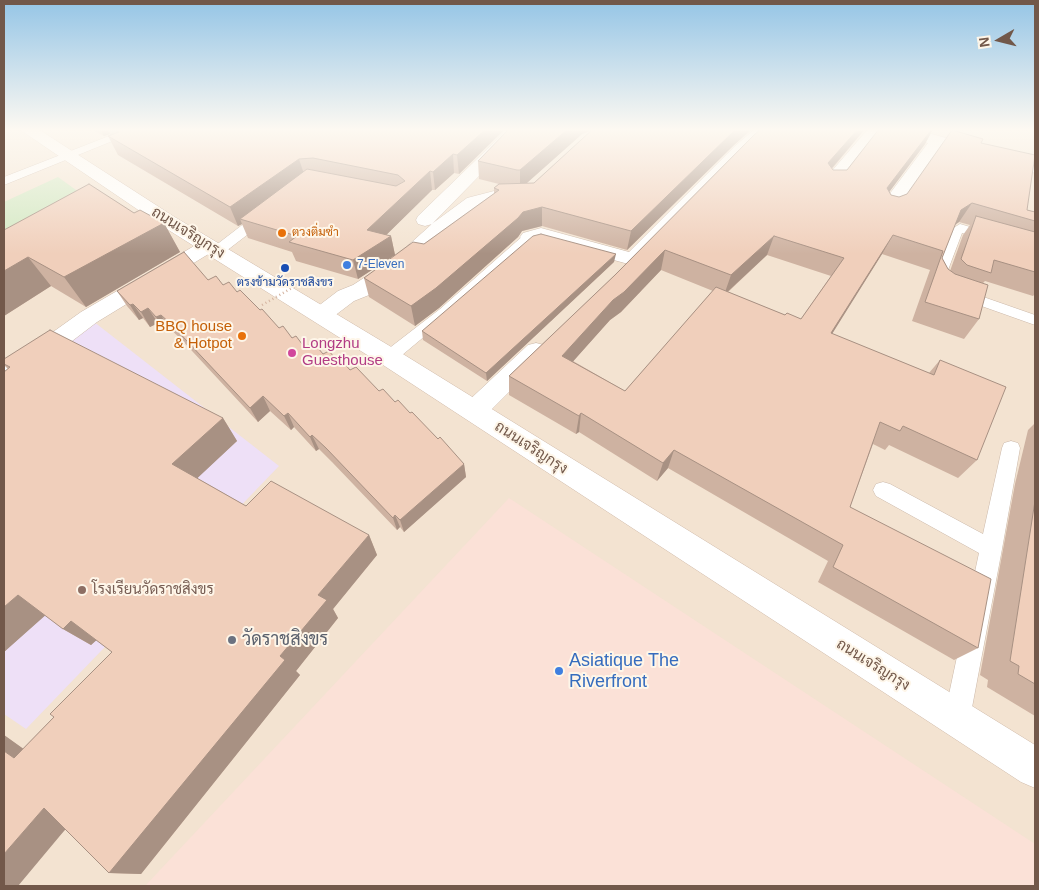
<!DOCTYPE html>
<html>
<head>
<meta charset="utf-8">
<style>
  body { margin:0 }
  #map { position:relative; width:1039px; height:890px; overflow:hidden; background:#fbf1e3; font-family:Helvetica,sans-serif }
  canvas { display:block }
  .frame { position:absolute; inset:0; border:5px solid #72584a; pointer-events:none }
  .north { position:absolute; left:974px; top:15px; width:50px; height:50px; -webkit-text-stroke:4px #fef6e9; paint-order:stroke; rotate:262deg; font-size:14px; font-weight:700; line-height:20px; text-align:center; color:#72584a }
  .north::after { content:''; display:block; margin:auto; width:18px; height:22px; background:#72584a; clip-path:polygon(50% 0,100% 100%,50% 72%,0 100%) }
</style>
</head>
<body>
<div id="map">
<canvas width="1039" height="890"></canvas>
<div class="frame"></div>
<div class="north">N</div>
</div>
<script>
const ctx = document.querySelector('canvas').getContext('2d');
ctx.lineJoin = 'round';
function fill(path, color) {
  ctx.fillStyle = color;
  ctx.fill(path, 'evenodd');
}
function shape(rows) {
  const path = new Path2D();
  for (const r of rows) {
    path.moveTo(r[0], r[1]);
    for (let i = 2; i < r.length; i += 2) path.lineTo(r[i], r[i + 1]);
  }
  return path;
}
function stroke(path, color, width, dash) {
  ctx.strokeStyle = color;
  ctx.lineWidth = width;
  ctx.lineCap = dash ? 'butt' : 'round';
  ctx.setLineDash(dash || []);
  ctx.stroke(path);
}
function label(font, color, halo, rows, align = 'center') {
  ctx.font = font + ' Helvetica,Sarabun,sans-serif';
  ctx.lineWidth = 4;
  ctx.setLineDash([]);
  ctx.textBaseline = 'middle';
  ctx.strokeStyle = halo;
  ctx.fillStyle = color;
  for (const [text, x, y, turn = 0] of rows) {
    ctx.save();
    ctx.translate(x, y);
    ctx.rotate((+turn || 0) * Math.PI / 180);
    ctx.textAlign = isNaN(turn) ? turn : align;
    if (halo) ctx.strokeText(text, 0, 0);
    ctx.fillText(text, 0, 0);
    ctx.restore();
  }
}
fill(shape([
  [4,129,1035,129,1035,886,4,886]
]), '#f3e3d1');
fill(shape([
  [509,498,1035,844,1035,886,145,886]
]), '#fbe1d7');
fill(shape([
  [89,318,279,466,26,729,4,714,4,381]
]), '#eee0f7');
fill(shape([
  [58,177,105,211,4,270,4,202]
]), '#d2e8c2');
const service = shape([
  [127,129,142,129,4,185,4,177,127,129],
  [264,211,270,215,269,218,221,255,211,255,209,252,211,249,259,212,264,211],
  [960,224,1035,246,1035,254,962,233,945,278,947,283,952,286,1035,315,1035,325,942,292,936,288,931,278,950,230,960,224],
  [530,233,535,234,537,237,535,240,450,315,395,361,389,363,383,361,381,357,383,353,440,309,525,234,530,233],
  [1011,441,1018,443,1020,448,1002,549,970,718,966,727,957,731,948,727,944,718,979,553,876,496,873,490,876,484,883,482,890,484,983,534,1002,448,1004,443,1011,441]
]);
const minor = shape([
  [508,129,525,129,432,224,425,226,418,224,416,220,418,216,508,129],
  [755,129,773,129,747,152,646,256,641,258,639,263,632,265,541,240,530,243,523,241,520,237,523,233,541,228,629,252,735,146,755,129],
  [868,129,884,129,837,187,831,188,825,187,822,183,825,179,868,129],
  [889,129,914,129,1035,163,1035,173,941,146,895,212,888,214,881,212,879,208,928,143,892,132,889,129],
  [527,190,533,191,536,195,533,199,495,201,479,206,447,231,407,267,369,295,354,301,329,320,321,322,313,320,310,315,313,310,338,291,353,285,393,259,433,223,467,198,494,191,527,190],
  [208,240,215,242,218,246,215,250,97,322,13,386,4,389,4,367,81,312,201,242,208,240],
  [536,343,544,345,548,351,544,357,483,418,474,421,465,418,461,411,465,404,528,345,536,343]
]);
const secondary = shape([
  [19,129,38,129,173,216,398,351,1035,745,1035,788,1021,782,380,363,159,224,19,129]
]);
stroke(service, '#ccb9aa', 1);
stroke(minor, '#ccb9aa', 1);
stroke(secondary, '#d1bbaa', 1);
fill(service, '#fff');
fill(minor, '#fff');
fill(secondary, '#fff');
stroke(shape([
  [262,305,299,284]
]), '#d4b39f', 2.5, [1, 3]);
fill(shape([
  [91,129,505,129,459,174,454,173,435,190,432,190,386,235,391,236,395,255,358,279,296,261,292,252,248,238,242,224,238,226,118,155,108,136,111,136,110,134,104,136],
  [509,129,752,129,734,145,627,250,542,226,522,231,518,237,439,308,415,326,369,297,364,278,424,244,494,194,494,188,499,184,479,179,478,161],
  [590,131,590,132,534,183,527,183,582,134],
  [865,129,832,169,833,170,847,170,879,129,933,129,925,144,889,192,891,195,899,197,907,194,981,143,1027,210,1035,212,1035,294,1033,296,985,281,982,284,979,319,964,339,912,321,930,270,882,254,832,334,929,373,940,360,977,460,958,478,889,445,885,450,873,444,850,507,978,648,954,660,818,582,828,561,668,468,657,481,579,432,576,434,509,395,509,376,615,275],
  [959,222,970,225,963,235,950,271,948,269,942,258,955,225],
  [767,255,831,276,801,319,785,315,728,292],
  [661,270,713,291,625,391,573,361,610,320,621,312],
  [134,213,164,223,180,252,86,307,51,286,4,316,4,230],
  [614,262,487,381,423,340,422,331],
  [208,280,223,285,237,292,260,310,279,328,305,348,323,354,339,363,395,402,410,413,438,439,464,464,466,477,404,532,400,527,397,530,332,462,319,449,316,451,294,427,291,430,270,411,258,422,180,338,170,329,166,332,158,323,150,327,143,318,139,320,127,306,117,291],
  [4,359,223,418,237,441,197,478,246,506,369,535,377,555,333,609,338,618,296,671,300,675,141,874,109,873,66,829,4,886,4,735,23,749,54,717,112,652,96,640,91,645,63,629,45,615,4,652,4,372,8,369,4,365],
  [1035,423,1035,716,987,687,988,680,980,675,1015,484,1028,430]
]), '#ceb2a1');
fill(shape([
  [100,129,107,129,110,134,104,136],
  [486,129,505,129,459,174,457,155],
  [568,129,590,129,590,131,582,134,520,189,520,170],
  [736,129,752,129,734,145,627,250,631,231],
  [858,129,865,129,820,182,828,163],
  [932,129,933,129,925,144,878,207,887,188],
  [453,154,454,173,435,190,433,172],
  [299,159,305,177,240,219,242,224,238,226,230,207],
  [430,171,432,190,375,246,391,236,395,255,358,279,353,260,367,230],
  [972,203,959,222,948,229,961,210],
  [542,207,542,226,522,231,518,237,439,308,415,326,411,306,523,212],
  [164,223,180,252,86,307,64,277],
  [893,235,882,254,820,353,831,333],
  [774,236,767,255,724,295,731,275],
  [665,250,661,270,621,312,610,320,561,375,562,356,613,300],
  [616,254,614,262,487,381,486,373],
  [28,257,51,286,4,316,4,271],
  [133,304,143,318,139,320,130,305],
  [148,308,158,323,150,327,141,312],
  [161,315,170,329,166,332,156,317],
  [263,396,270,411,258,422,250,408],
  [288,413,294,427,291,430,284,416],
  [581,413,579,432,576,434,579,416],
  [223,418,237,441,189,486,172,464],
  [312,435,319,449,316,451,310,437],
  [674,450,668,468,657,481,663,463],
  [464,464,466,477,404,532,400,520],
  [395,515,400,527,397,530,393,518],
  [369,535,377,555,333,609,338,618,296,671,300,675,141,874,109,873,280,656,318,595],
  [18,595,48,613,4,652,4,607],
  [71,621,99,638,91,645,63,629],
  [4,735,49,767,14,758,4,751],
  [44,808,79,813,18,886,4,886,4,854]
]), '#a89183');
const building = shape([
  [113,129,486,129,457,155,453,154,433,172,430,171,367,230,391,236,353,260,289,242,297,236,240,219,307,169,396,186,405,181,398,175,313,158,299,159,230,207,108,136,119,132,113,129],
  [509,129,568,129,520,170,517,170,478,161,509,129],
  [593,129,736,129,631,231,542,207,523,212,518,218,436,288,411,306,364,278,413,242,424,244,499,190,494,188,499,184,534,183,593,129],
  [761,129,858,129,828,163,833,170,847,170,879,129,932,129,887,188,891,195,899,197,907,194,952,130,983,139,981,143,1035,155,1027,210,1035,212,1035,221,972,203,961,210,942,258,948,269,955,274,988,285,979,319,925,302,943,251,893,235,831,333,934,375,940,360,1006,387,977,460,903,426,900,431,880,422,850,507,991,579,978,648,833,567,843,545,674,450,663,463,581,413,579,416,509,376,615,275,754,135,761,129],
  [774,236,844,258,801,319,787,313,785,315,716,287,625,391,562,356,613,300,624,292,665,250,731,275,774,236],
  [89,184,134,213,140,210,164,223,64,277,28,257,4,271,4,230,89,184],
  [976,216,1035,232,1035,272,994,260,991,273,967,265,961,259,976,216],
  [541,234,616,254,486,373,422,331,533,236,541,234],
  [184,252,208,280,216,276,223,285,229,282,237,292,240,290,260,310,262,309,279,328,283,326,292,338,296,336,305,348,313,342,323,354,329,351,339,363,342,361,350,370,356,367,379,391,383,389,395,402,398,400,410,413,412,412,438,439,440,437,464,464,400,520,395,515,393,518,326,448,312,435,310,437,288,413,284,416,263,396,250,408,171,324,161,315,156,317,148,308,141,312,133,304,130,305,117,291,184,252],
  [50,330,223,418,172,464,246,506,271,481,369,535,318,595,327,600,280,656,285,660,109,873,44,808,4,854,4,751,14,758,54,717,50,714,112,652,71,621,63,629,18,595,4,607,4,372,10,367,4,364,4,359,50,330],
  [1035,501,1035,684,1018,674,1019,666,1010,661,1035,501]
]);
fill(building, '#f0cfbb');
stroke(building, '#a89183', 1);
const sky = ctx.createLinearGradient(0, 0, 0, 254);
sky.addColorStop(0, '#95c5e6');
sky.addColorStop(0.51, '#fdf9f2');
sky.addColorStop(1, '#fdf9f200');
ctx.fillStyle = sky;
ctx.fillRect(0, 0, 1039, 254);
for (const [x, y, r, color] of [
  [282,233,5,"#e8710a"],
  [347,265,5,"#3f7fe0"],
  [285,268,5,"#1a4fb4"],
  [242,336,5,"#e8710a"],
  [292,353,5,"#d1479c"],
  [82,590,5,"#8d6e63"],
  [232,640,5,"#6b7280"],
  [559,671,5,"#3f7fe0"]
]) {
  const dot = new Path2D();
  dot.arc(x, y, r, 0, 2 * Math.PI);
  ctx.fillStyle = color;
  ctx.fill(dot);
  stroke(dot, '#fef6e9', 2);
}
label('12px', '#c56008', '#fef6e9', [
  ["ตวงติ่มซำ",292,233]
], 'left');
label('12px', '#366cbe', '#fef6e9', [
  ["7-Eleven",357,265]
], 'left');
label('12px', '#164399', '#fef6e9', [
  ["ตรงข้ามวัดราชสิงขร",285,283]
]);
label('15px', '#72584a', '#fef6e9', [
  ["ถนนเจริญกรุง",188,233,32],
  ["ถนนเจริญกรุง",531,448,33],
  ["ถนนเจริญกรุง",873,665,32]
]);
label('15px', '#c56008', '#fef6e9', [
  ["BBQ house",232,327],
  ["& Hotpot",232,344]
], 'right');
label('15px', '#b23c85', '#fef6e9', [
  ["Longzhu",302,344],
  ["Guesthouse",302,361]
], 'left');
label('15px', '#785e54', '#fef6e9', [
  ["โรงเรียนวัดราชสิงขร",92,590]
], 'left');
label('18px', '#5b616d', '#fef6e9', [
  ["วัดราชสิงขร",242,640]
], 'left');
label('18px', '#366cbe', '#fef6e9', [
  ["Asiatique The",569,661],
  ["Riverfront",569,682]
], 'left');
</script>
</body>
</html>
